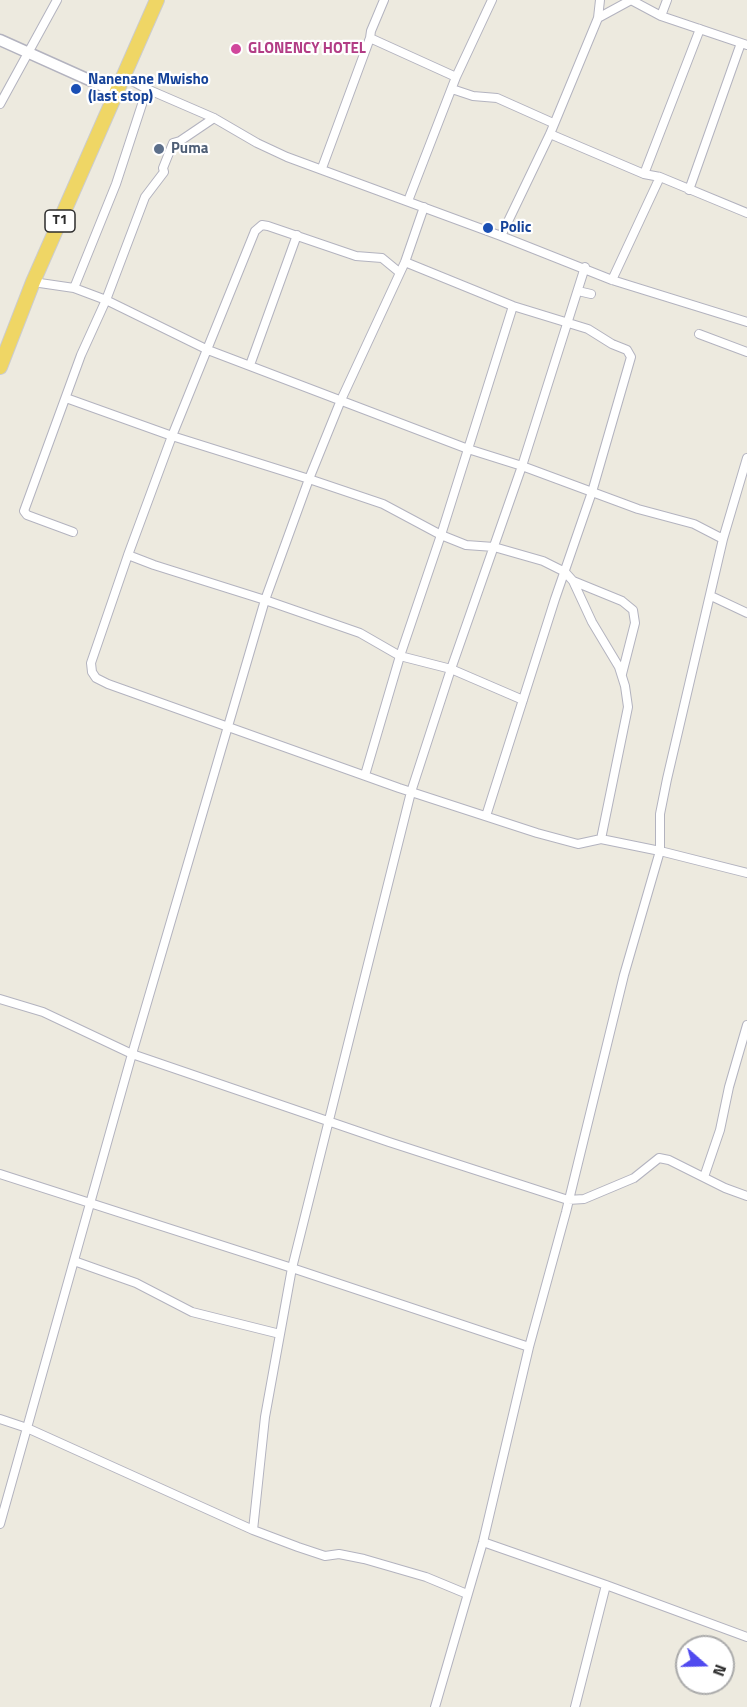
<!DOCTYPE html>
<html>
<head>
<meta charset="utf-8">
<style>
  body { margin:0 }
  #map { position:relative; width:747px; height:1707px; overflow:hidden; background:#edeadf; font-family:"Titillium Web",sans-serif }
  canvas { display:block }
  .north { position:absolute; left:675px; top:1635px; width:60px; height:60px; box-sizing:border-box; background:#fff; border:2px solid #ababab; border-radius:50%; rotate:110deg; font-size:16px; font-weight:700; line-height:24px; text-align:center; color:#2c2c2c }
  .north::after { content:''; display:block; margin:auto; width:21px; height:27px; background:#504aef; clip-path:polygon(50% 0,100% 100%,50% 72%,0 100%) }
</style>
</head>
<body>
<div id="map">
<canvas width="747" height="1707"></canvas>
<div class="north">N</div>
</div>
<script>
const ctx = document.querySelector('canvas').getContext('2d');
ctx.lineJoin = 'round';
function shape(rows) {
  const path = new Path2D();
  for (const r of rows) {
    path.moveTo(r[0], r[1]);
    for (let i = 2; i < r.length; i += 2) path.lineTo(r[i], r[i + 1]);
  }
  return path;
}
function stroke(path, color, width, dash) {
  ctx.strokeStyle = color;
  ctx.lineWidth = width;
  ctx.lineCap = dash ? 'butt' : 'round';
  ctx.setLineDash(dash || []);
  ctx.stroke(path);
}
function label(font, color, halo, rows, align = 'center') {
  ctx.font = font + ' "Titillium Web",sans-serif';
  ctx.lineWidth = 4.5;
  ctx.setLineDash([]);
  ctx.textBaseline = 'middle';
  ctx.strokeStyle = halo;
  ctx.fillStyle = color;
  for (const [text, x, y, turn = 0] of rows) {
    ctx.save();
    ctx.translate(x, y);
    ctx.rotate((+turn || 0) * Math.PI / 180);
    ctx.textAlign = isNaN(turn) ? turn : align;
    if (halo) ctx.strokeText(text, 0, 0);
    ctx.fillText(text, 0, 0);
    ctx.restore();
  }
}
const minor = shape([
  [631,0,661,16,747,45],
  [661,16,667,0],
  [598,18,631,0],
  [370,38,456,77],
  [123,76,147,89,214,118,257,143,287,157,501,236,612,280,747,322],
  [452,89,473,96,497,98,553,123],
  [0,104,57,0],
  [550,134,644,174,660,177,747,213],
  [322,168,370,38,371,31,384,0],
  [644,174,700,29],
  [689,190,741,43],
  [408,201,456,77,492,0],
  [501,236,550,134,598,18,600,0],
  [405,262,513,306,588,329,612,344,627,350,631,357,592,492,555,599,486,816],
  [399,272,382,258,356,256,268,226,262,225,255,231,172,436,128,555,91,663,92,672,96,678,108,684,399,788,537,833,578,844,601,839,660,851,747,873],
  [612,280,660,177],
  [33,282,74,288,106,300,208,350,468,449,522,466,638,509,694,524,723,539],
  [74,288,116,184,147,89],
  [578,291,591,294],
  [699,334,747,352],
  [250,365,297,235],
  [66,398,172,436,309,479,383,504,441,535,466,545,494,547,543,561,565,572,573,581,622,601,633,610,635,623,622,674],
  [73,532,27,515,24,511,81,355,106,300,145,197,164,172,163,168,173,143,180,141,214,118],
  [128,555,154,565,265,600,360,633,400,656,451,669,523,700],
  [573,581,592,622,619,667,625,686,628,707,601,839],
  [711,596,747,613],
  [365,775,400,656,441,535,513,306],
  [0,999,43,1012,132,1054,389,1142,568,1200,584,1199,634,1178,659,1158,669,1160,725,1188,747,1196],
  [0,1174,292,1268,529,1347],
  [704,1177,720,1130,729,1087,747,1025],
  [74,1261,136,1283,192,1312,280,1334],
  [0,1419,27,1428,253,1530,298,1547,325,1556,339,1554,364,1559,426,1577,467,1594],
  [0,1524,132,1054,265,600,309,479,341,400,405,262,424,207],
  [253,1530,265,1417,292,1268,411,792,451,669,522,466,585,267],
  [483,1542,606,1585],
  [435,1707,483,1542,529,1347,566,1212,624,975,660,851,660,814,667,779,723,539,747,458],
  [575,1707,606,1585,747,1637]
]);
const tertiary = shape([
  [0,40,116,92]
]);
const trunk = shape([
  [0,367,33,282,157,0]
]);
stroke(minor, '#b3b3bf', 10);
stroke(tertiary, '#b3b3bf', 13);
stroke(trunk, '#ccc', 16);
stroke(minor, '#fff', 8);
stroke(tertiary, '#fff', 10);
stroke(trunk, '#efd665', 14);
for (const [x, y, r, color] of [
  [236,49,6,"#d1479c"],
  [76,89,6,"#1a4fb4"],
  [159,149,6,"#5c6f8a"],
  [488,228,6,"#1a4fb4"]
]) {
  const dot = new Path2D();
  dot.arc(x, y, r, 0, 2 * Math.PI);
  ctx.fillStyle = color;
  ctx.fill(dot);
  stroke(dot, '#fff', 2);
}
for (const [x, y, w] of [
  [60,221,30]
]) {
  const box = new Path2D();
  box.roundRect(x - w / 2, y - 11, w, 22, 4.5);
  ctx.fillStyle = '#fff';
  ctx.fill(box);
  stroke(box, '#2c2c2c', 1.5);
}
label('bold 14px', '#2c2c2c', null, [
  ["T1",60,221]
]);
label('bold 15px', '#b23c85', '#fff', [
  ["GLONENCY HOTEL",248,49]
], 'left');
label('bold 15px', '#164399', '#fff', [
  ["Nanenane Mwisho",88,80],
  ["(last stop)",88,97],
  ["Polic",500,228]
], 'left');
label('bold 15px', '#4e5e75', '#fff', [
  ["Puma",171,149]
], 'left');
</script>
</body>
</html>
